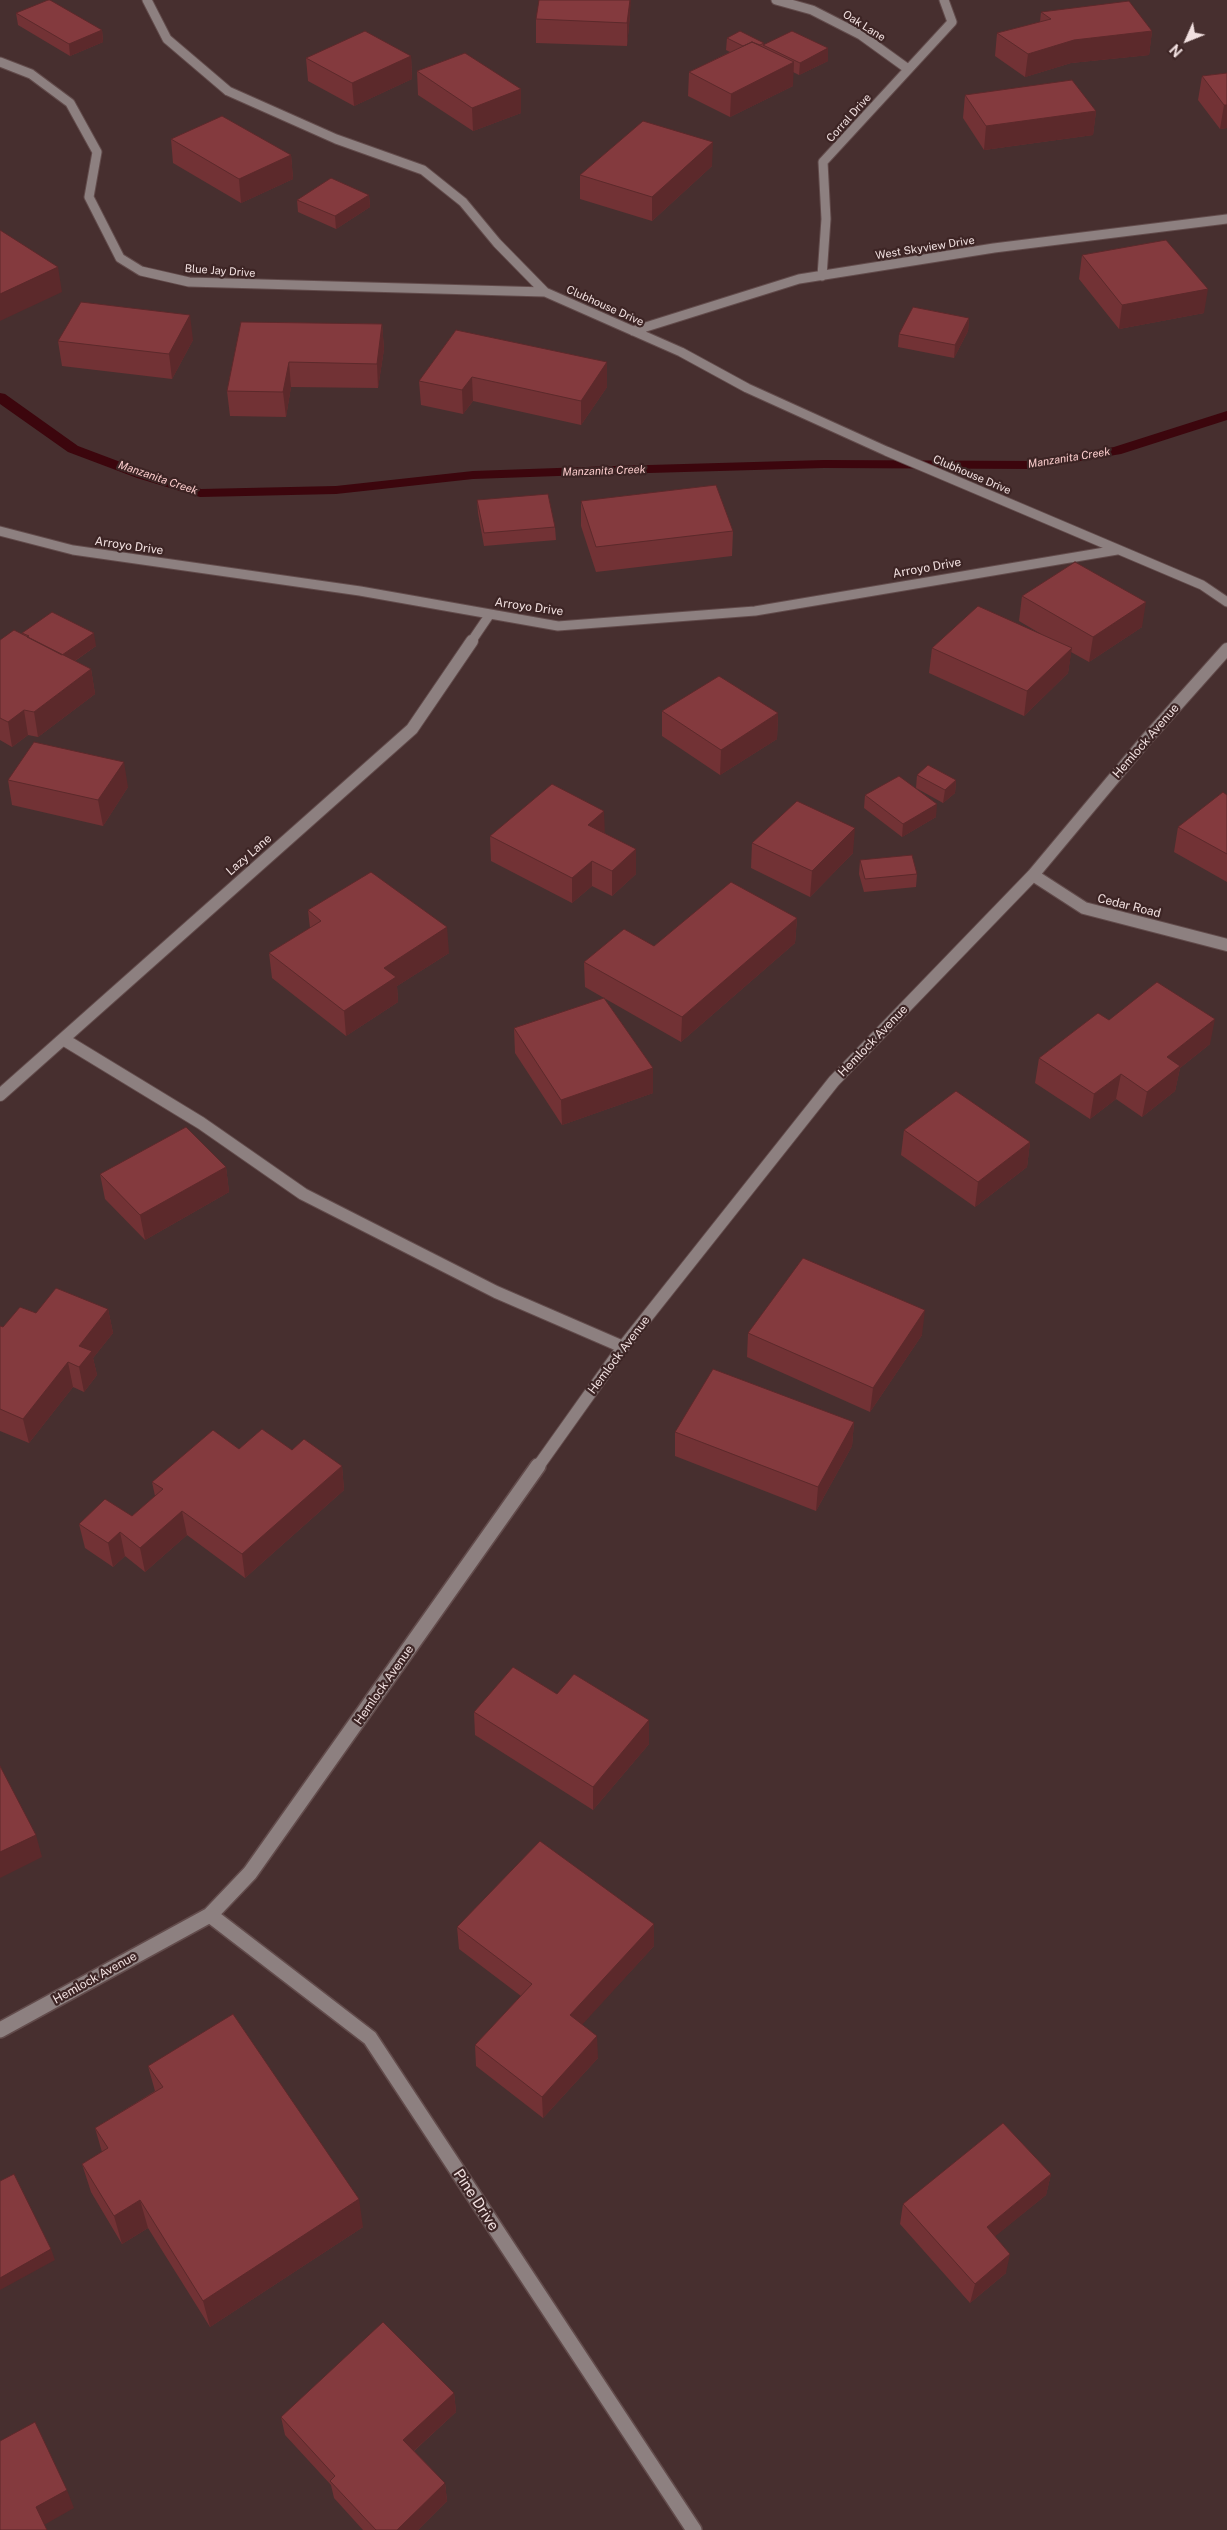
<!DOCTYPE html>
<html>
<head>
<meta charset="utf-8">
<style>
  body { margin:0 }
  #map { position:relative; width:1227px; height:2530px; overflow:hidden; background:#472f2f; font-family:"Public Sans",sans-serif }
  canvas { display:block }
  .north { position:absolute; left:1162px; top:15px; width:50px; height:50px; -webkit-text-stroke:4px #3d2525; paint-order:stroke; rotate:226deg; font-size:14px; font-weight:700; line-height:20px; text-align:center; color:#f1e0e0 }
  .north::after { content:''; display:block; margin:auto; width:18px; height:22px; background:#f1e0e0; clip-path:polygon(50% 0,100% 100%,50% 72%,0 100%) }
</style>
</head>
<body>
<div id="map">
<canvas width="1227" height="2530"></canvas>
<div class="north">N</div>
</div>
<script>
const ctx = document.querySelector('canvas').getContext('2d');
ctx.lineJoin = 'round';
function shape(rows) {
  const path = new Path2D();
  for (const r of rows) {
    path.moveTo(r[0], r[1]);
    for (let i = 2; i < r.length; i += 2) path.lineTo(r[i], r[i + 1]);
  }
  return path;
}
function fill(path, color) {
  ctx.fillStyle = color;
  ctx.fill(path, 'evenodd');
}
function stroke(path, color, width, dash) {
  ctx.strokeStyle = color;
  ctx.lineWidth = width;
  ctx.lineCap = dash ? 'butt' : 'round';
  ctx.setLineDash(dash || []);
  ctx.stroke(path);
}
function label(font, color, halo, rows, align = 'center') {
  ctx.font = font + ' "Public Sans",sans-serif';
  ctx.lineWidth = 4.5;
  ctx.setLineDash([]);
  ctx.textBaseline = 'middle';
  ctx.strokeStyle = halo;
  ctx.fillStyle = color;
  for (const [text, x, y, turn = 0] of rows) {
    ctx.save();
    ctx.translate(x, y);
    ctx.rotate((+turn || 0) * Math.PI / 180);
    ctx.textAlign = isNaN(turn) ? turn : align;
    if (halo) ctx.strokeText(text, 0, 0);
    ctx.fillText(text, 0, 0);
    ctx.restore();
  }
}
fill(shape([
  [0,393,5,394,78,446,147,472,201,489,336,486,473,471,614,466,824,460,1033,461,1114,447,1227,411,1227,420,1121,454,1033,469,824,468,614,474,473,479,336,494,200,497,137,478,68,452,0,404,0,393]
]), '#3c060d');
const minorFar2 = shape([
  [147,0,167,39,228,91,336,139,423,170,463,202,497,243,545,292,681,352,747,388,886,451,1202,585,1227,602],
  [776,0,812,10,861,35,908,69],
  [0,62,31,74,70,103,97,152,89,197,120,258,141,271,189,282,545,292],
  [822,276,826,219,823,162,952,22,944,0],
  [633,331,799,279,994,248,1227,219],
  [0,531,73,550,360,591,558,626,755,611,1117,550],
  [471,642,490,614]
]);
const minorFar1 = shape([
  [1033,875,1084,908,1227,945],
  [63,1039,201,1123,303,1194,496,1292,623,1347],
  [0,1095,412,729,472,641],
  [537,1468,623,1347,834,1081,1033,875,1145,741,1227,649]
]);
const minor = shape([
  [210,1915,370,2038,694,2530],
  [0,2030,210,1915,250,1873,538,1466]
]);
stroke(minorFar2, '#624b4b', 11);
stroke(minorFar1, '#624b4b', 14);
stroke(minor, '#624b4b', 18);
stroke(minorFar2, '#8d8080', 9);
stroke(minorFar1, '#8d8080', 12);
stroke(minor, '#8d8080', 15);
fill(shape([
  [1041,12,1152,31,1149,55,1071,63,1025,77,995,56,997,33,1040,22],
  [16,13,102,30,103,42,70,56,18,25],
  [630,15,627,46,536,43,536,19],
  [727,38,764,44,828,61,799,75,793,72,793,86,730,117,688,96,689,72,730,52,726,50],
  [411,56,412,79,354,106,308,81,306,58],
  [417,71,521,113,473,131,418,95],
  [1227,73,1227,128,1220,129,1198,100,1202,76],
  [965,95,1096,111,1093,135,984,150,963,118],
  [171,139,291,155,293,179,241,203,173,163],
  [712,166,652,221,580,199,580,175],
  [369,195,370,207,336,229,298,212,297,200],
  [1082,255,1204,313,1119,329,1079,279],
  [969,318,968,331,954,358,898,347,899,334],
  [241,322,382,324,384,349,378,388,291,387,286,417,230,416,227,391],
  [456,330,607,387,581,425,473,401,463,414,421,405,419,381],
  [193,340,172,379,62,366,58,341],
  [477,500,555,527,556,540,484,546,478,513],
  [581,501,733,531,732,556,596,572,581,526],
  [1022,596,1142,627,1089,662,1071,652,1068,673,1024,716,929,673,932,648,1041,634,1019,621],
  [22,633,96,646,75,661,91,669,95,694,38,737,28,735,12,747,0,740,0,640,22,634],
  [662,711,778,713,777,739,720,775,662,736],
  [917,775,956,780,955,793,943,803,916,788],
  [8,780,128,787,103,826,12,805],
  [865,795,936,817,902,837,864,808],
  [1227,795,1227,882,1174,852,1178,827],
  [605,833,636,874,612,896,592,886,572,903,491,861,490,836],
  [752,843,853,853,810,897,751,868],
  [860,860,917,874,916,887,864,892,859,874],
  [308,910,449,953,397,986,398,1002,346,1036,272,978,269,953,310,928],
  [797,918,795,943,681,1042,604,998,653,1068,653,1093,562,1125,515,1053,514,1028,604,998,585,987,584,962,654,946],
  [1109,1020,1210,1044,1180,1068,1175,1091,1142,1117,1116,1099,1090,1119,1035,1083,1039,1058],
  [904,1130,1030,1142,1027,1167,975,1207,901,1155],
  [226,1167,229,1192,145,1240,105,1199,100,1174],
  [108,1309,113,1333,93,1358,97,1375,84,1392,73,1387,29,1443,0,1431,0,1326,3,1327,36,1313],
  [748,1333,922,1335,870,1412,747,1357],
  [854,1422,852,1446,816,1511,675,1456,675,1432],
  [239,1449,292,1450,342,1466,344,1490,245,1578,187,1535,145,1572,125,1556,113,1567,85,1548,79,1524,132,1516,155,1496,152,1482],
  [557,1694,649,1744,593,1810,475,1735,474,1712],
  [654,1924,654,1946,582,2024,598,2058,543,2118,476,2066,475,2045,521,1996,459,1949,457,1927],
  [148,2066,363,2227,210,2327,148,2228,122,2244,91,2192,82,2164,102,2152,95,2128,155,2091],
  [1051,2174,1046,2195,995,2236,1006,2273,970,2303,900,2224,903,2204],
  [454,2393,456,2412,414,2451,445,2483,447,2501,418,2530,363,2530,334,2498,331,2485,285,2435,281,2417]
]), '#723235');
fill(shape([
  [630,0,631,0,630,15,627,46,627,23],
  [102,30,103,42,70,56,69,44],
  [1152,31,1149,55,1071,63,1025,77,1028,54,1074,40],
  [828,48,828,61,799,75,800,63],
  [411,56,412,79,354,106,352,83],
  [794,62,793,86,730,117,731,94],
  [521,89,521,113,473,131,472,108],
  [1224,105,1227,105,1227,128,1220,129],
  [1096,111,1093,135,984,150,986,126],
  [713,142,712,166,652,221,652,197],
  [291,155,293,179,241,203,239,179],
  [369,195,370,207,336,229,335,216],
  [58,267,62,292,0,321,0,294],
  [1208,289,1204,313,1119,329,1122,305],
  [190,315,193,340,172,379,169,354],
  [969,318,968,331,954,358,955,345],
  [382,324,384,349,378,388,377,364],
  [289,362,291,387,286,417,283,392],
  [607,362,607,387,581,425,581,401],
  [472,377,473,401,463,414,462,390],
  [1146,602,1142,627,1089,662,1093,637],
  [94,633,96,646,63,669,61,656],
  [1072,648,1068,673,1024,716,1027,691],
  [91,669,95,694,38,737,34,712],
  [24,710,28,735,12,747,8,722],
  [778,713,777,739,720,775,721,750],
  [124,762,128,787,103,826,98,800],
  [956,780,955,793,943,803,945,790],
  [937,804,936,817,902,837,903,824],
  [604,811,605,836,588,825],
  [855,828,853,853,810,897,812,871],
  [636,849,636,874,612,896,612,871],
  [592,861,592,886,572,903,572,878],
  [797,918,795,943,681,1042,682,1017],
  [447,927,449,953,397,986,398,1002,346,1036,344,1011,384,968],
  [1215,1019,1210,1044,1180,1068,1175,1091,1142,1117,1147,1092,1167,1057],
  [653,1068,653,1093,562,1125,561,1100],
  [1121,1074,1116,1099,1090,1119,1094,1094],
  [1030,1142,1027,1167,975,1207,978,1182],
  [226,1167,229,1192,145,1240,140,1215],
  [108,1309,113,1333,93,1358,97,1375,84,1392,79,1367,79,1346],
  [925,1310,922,1335,870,1412,873,1388],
  [68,1362,73,1387,29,1443,23,1419],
  [854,1422,852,1446,816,1511,818,1487],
  [342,1466,344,1490,245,1578,242,1554],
  [182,1511,187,1535,145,1572,140,1548],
  [120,1532,125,1556,113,1567,108,1543],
  [649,1720,649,1744,593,1810,593,1787],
  [36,1835,42,1857,0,1878,0,1852],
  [654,1924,654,1946,571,2037,570,2015],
  [597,2036,598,2058,543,2118,542,2097],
  [1051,2174,1046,2195,982,2247,987,2227],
  [359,2199,363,2227,210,2327,203,2301],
  [140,2200,148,2228,122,2244,114,2216],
  [51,2249,55,2260,0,2290,0,2278],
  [1010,2254,1006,2273,970,2303,975,2284],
  [454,2393,456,2412,406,2458,403,2440],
  [445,2483,447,2501,418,2530,397,2530],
  [67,2490,74,2508,44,2525,36,2507]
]), '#5c292b');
const building = shape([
  [48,0,50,0,102,30,69,44,16,13,48,0],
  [539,0,630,0,627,23,536,19,539,0],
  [1129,1,1152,31,1074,40,1028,54,997,33,1051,19,1041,12,1129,1],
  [365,31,411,56,352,83,306,58,365,31],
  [740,31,764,43,760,45,752,42,743,46,727,38,740,31],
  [792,31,828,48,800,63,763,45,792,31],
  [752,42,794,62,731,94,689,72,752,42],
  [465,53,521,89,472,108,417,71,465,53],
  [1227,73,1227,105,1224,105,1202,76,1227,73],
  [1072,80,1096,111,986,126,965,95,1072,80],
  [222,116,291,155,239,179,171,139,222,116],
  [643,121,713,142,652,197,580,175,643,121],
  [331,178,369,195,335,216,297,200,331,178],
  [0,230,58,267,0,294,0,230],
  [1166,240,1208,289,1122,305,1082,255,1166,240],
  [81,302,190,315,169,354,58,341,81,302],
  [913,307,969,318,955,345,899,334,913,307],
  [241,322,382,324,377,364,289,362,283,392,227,391,241,322],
  [456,330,607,362,581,401,472,377,462,390,419,381,456,330],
  [716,485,733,531,596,547,581,501,716,485],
  [548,494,555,527,484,533,477,500,548,494],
  [1075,562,1146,602,1093,637,1022,596,1075,562],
  [978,606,1072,648,1027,691,932,648,978,606],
  [52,612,94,633,62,655,27,637,29,636,22,633,52,612],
  [14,630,91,669,34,712,24,710,8,722,0,718,0,640,14,630],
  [719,676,778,713,721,750,662,711,719,676],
  [34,742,124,762,98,800,8,780,34,742],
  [928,765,956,780,945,790,917,775,928,765],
  [899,776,937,804,903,824,865,795,899,776],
  [552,784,604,811,588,825,636,849,612,871,592,861,572,878,490,836,552,784],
  [1223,792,1227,795,1227,854,1178,827,1223,792],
  [797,801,855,828,812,871,752,843,797,801],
  [912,855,917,874,865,879,860,860,912,855],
  [371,872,447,927,384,968,396,977,344,1011,269,953,321,921,308,910,371,872],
  [731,882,797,918,682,1017,584,962,624,929,654,946,731,882],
  [1157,982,1215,1019,1167,1057,1180,1066,1147,1092,1121,1074,1094,1094,1039,1058,1098,1013,1109,1020,1157,982],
  [604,998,653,1068,561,1100,514,1028,604,998],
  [956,1091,1030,1142,978,1182,904,1130,956,1091],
  [186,1127,226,1167,140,1215,100,1174,186,1127],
  [803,1258,925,1310,873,1388,748,1333,803,1258],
  [56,1288,108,1309,79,1346,92,1351,79,1367,68,1362,23,1419,0,1409,0,1326,3,1327,20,1307,36,1313,56,1288],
  [713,1369,854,1422,818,1487,675,1432,713,1369],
  [262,1429,292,1450,304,1439,342,1466,242,1554,182,1511,140,1548,120,1532,108,1543,79,1524,105,1499,132,1516,163,1489,152,1482,213,1430,239,1449,262,1429],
  [513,1667,557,1694,574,1674,649,1720,593,1787,474,1712,513,1667],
  [0,1766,36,1835,0,1852,0,1766],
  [540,1841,654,1924,570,2015,597,2036,542,2097,475,2045,532,1984,457,1927,540,1841],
  [233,2014,359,2199,203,2301,140,2200,114,2216,82,2164,108,2148,95,2128,163,2087,148,2066,233,2014],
  [1003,2123,1051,2174,987,2227,1010,2254,975,2284,903,2204,1003,2123],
  [14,2174,51,2249,0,2278,0,2181,14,2174],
  [383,2322,454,2393,403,2440,445,2483,397,2530,376,2530,330,2481,335,2476,281,2417,383,2322],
  [35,2422,67,2490,36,2507,47,2530,0,2530,0,2441,35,2422]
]);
fill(building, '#843a3e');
stroke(building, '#5c292b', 1);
label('11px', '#f1e0e0', '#3d2525', [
  ["Oak Lane",864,26,32],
  ["Corral Drive",849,118,-48],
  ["West Skyview Drive",925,248,-9],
  ["Blue Jay Drive",220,271,4],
  ["Clubhouse Drive",605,306,24],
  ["Clubhouse Drive",972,475,23]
]);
label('italic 11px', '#fbcccc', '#3d2525', [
  ["Manzanita Creek",1069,458,-9],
  ["Manzanita Creek",604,471,-2],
  ["Manzanita Creek",158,478,19]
]);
label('12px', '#f1e0e0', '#3d2525', [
  ["Arroyo Drive",129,546,8],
  ["Arroyo Drive",927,568,-10],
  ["Arroyo Drive",529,607,8],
  ["Hemlock Avenue",1146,741,-49],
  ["Lazy Lane",249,855,-41],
  ["Cedar Road",1129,906,14],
  ["Hemlock Avenue",873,1041,-46],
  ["Hemlock Avenue",619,1355,-53],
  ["Hemlock Avenue",384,1685,-55],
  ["Hemlock Avenue",95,1978,-29]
]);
label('15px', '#f1e0e0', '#3d2525', [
  ["Pine Drive",476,2200,57]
]);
</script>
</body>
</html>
